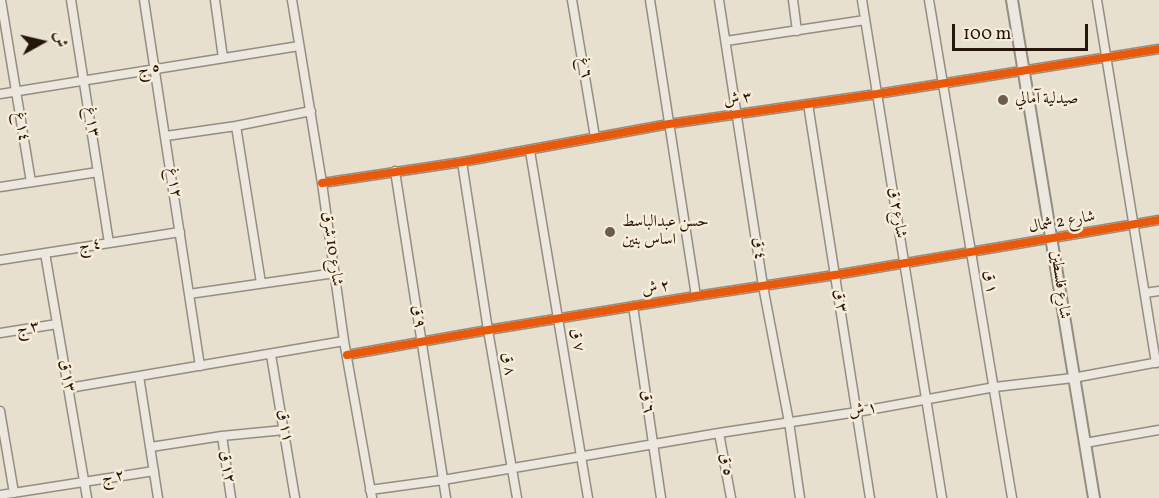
<!DOCTYPE html>
<html>
<head>
<meta charset="utf-8">
<style>
  body { margin:0 }
  #map { position:relative; width:1159px; height:498px; overflow:hidden; background:#e8e0ce; font-family:Vollkorn,Amiri,serif }
  canvas { display:block }
  .north { position:absolute; left:12px; top:12px; width:60px; height:60px; -webkit-text-stroke:4px #f7edd9; paint-order:stroke; rotate:82deg; font-size:16px; font-weight:700; line-height:24px; text-align:center; color:#26150b }
  .north::after { content:''; display:block; margin:auto; width:21px; height:27px; background:#26150b; clip-path:polygon(50% 0,100% 100%,50% 72%,0 100%) }
  .scale { position:absolute; left:952px; top:24px; width:136px; height:27px; box-sizing:border-box; border:3px solid #26150b; border-top:0; padding-left:8px; font-size:18px; line-height:21px; white-space:nowrap; color:#26150b; -webkit-text-stroke:4px #f7edd9; paint-order:stroke }
</style>
</head>
<body>
<div id="map">
<canvas width="1159" height="498"></canvas>
<div class="north">ش</div>
<div class="scale">100 m</div>
</div>
<script>
const ctx = document.querySelector('canvas').getContext('2d');
ctx.lineJoin = 'round';
function shape(rows) {
  const path = new Path2D();
  for (const r of rows) {
    path.moveTo(r[0], r[1]);
    for (let i = 2; i < r.length; i += 2) path.lineTo(r[i], r[i + 1]);
  }
  return path;
}
function stroke(path, color, width, dash) {
  ctx.strokeStyle = color;
  ctx.lineWidth = width;
  ctx.lineCap = dash ? 'butt' : 'round';
  ctx.setLineDash(dash || []);
  ctx.stroke(path);
}
function label(font, color, halo, rows, align = 'center') {
  ctx.font = font + ' Vollkorn,Amiri,serif';
  ctx.lineWidth = 5;
  ctx.setLineDash([]);
  ctx.textBaseline = 'middle';
  ctx.strokeStyle = halo;
  ctx.fillStyle = color;
  for (const [text, x, y, turn = 0] of rows) {
    ctx.save();
    ctx.translate(x, y);
    ctx.rotate((+turn || 0) * Math.PI / 180);
    ctx.textAlign = isNaN(turn) ? turn : align;
    if (halo) ctx.strokeText(text, 0, 0);
    ctx.fillText(text, 0, 0);
    ctx.restore();
  }
}
const minor = shape([
  [1,0,31,182],
  [71,0,109,243],
  [144,0,200,366],
  [215,0,223,58],
  [292,0,322,183,344,341,372,498],
  [572,0,595,137],
  [650,0,696,296],
  [719,0,763,286,789,422,800,498],
  [793,0,797,31],
  [862,0,942,498],
  [929,0,1012,498],
  [1097,0,1156,363],
  [726,41,865,20],
  [0,94,299,46],
  [808,104,870,498],
  [236,126,261,283],
  [166,136,236,126,311,111],
  [530,151,588,498],
  [462,162,488,330,517,498],
  [395,171,446,498],
  [322,183,462,162,669,124,877,94,1159,49],
  [0,187,98,172],
  [45,253,87,498],
  [0,260,180,232],
  [1145,293,1159,291],
  [189,294,335,273],
  [633,306,661,498],
  [0,333,57,324],
  [271,355,295,498],
  [347,355,488,330,696,296,835,275,1159,220],
  [139,376,158,498],
  [69,388,344,341],
  [0,411,14,493],
  [719,433,731,498],
  [222,436,231,498],
  [1085,443,1159,430],
  [151,447,222,436,284,430],
  [370,490,443,480,719,433,857,412,995,387,1073,378,1159,362],
  [0,495,154,471]
]);
const tertiary = shape([
  [1012,0,1094,498]
]);
stroke(minor, '#948d82', 11);
stroke(tertiary, '#948d82', 14);
stroke(minor, '#ece8e0', 8);
stroke(tertiary, '#ece8e0', 10);
stroke(shape([
  [322,183,462,162,669,124,877,94,1159,49],
  [347,355,488,330,696,296,835,275,1159,220]
]), '#e8590c', 8);
for (const [x, y, r, color] of [
  [1003,100,6,"#6a5c4f"],
  [610,232,6,"#6a5c4f"]
]) {
  const dot = new Path2D();
  dot.arc(x, y, r, 0, 2 * Math.PI);
  ctx.fillStyle = color;
  ctx.fill(dot);
  stroke(dot, '#f7edd9', 2);
}
label('16px', '#26150b', '#f7edd9', [
  ["٦ غ",584,68,80],
  ["٥ ج",149,70,-9],
  ["٣ ش",738,100,-8],
  ["١٣ غ",91,122,82],
  ["١٤ غ",21,127,80],
  ["١٢ غ",173,183,82],
  ["شارع٢ ق",896,213,81],
  ["شارع 2 شمال",1062,223,-10],
  ["٤ ج",90,246,-9],
  ["شارع 10 شرق",331,249,82],
  ["٤ ق",758,249,81],
  ["١ ق",989,282,80],
  ["شارع فلسطين",1059,285,82],
  ["٢ ش",656,289,-10],
  ["٣ ق",839,301,81],
  ["٩ ق",417,317,81],
  ["٣ ج",28,329,-9],
  ["٧ ق",576,340,80],
  ["٨ ق",507,364,80],
  ["١٣ ق",66,376,79],
  ["٦ ق",646,402,82],
  ["١ ش",863,411,-10],
  ["١١ ق",284,426,80],
  ["٥ ق",725,465,80],
  ["١٢ ق",226,467,81],
  ["٢ ج",113,478,-9]
]);
label('16px', '#26150b', '#f7edd9', [
  ["صيدلية آمالي",1015,100],
  ["حسن عبدالباسط",622,223],
  ["اساس بنين",622,241]
], 'left');
</script>
</body>
</html>
